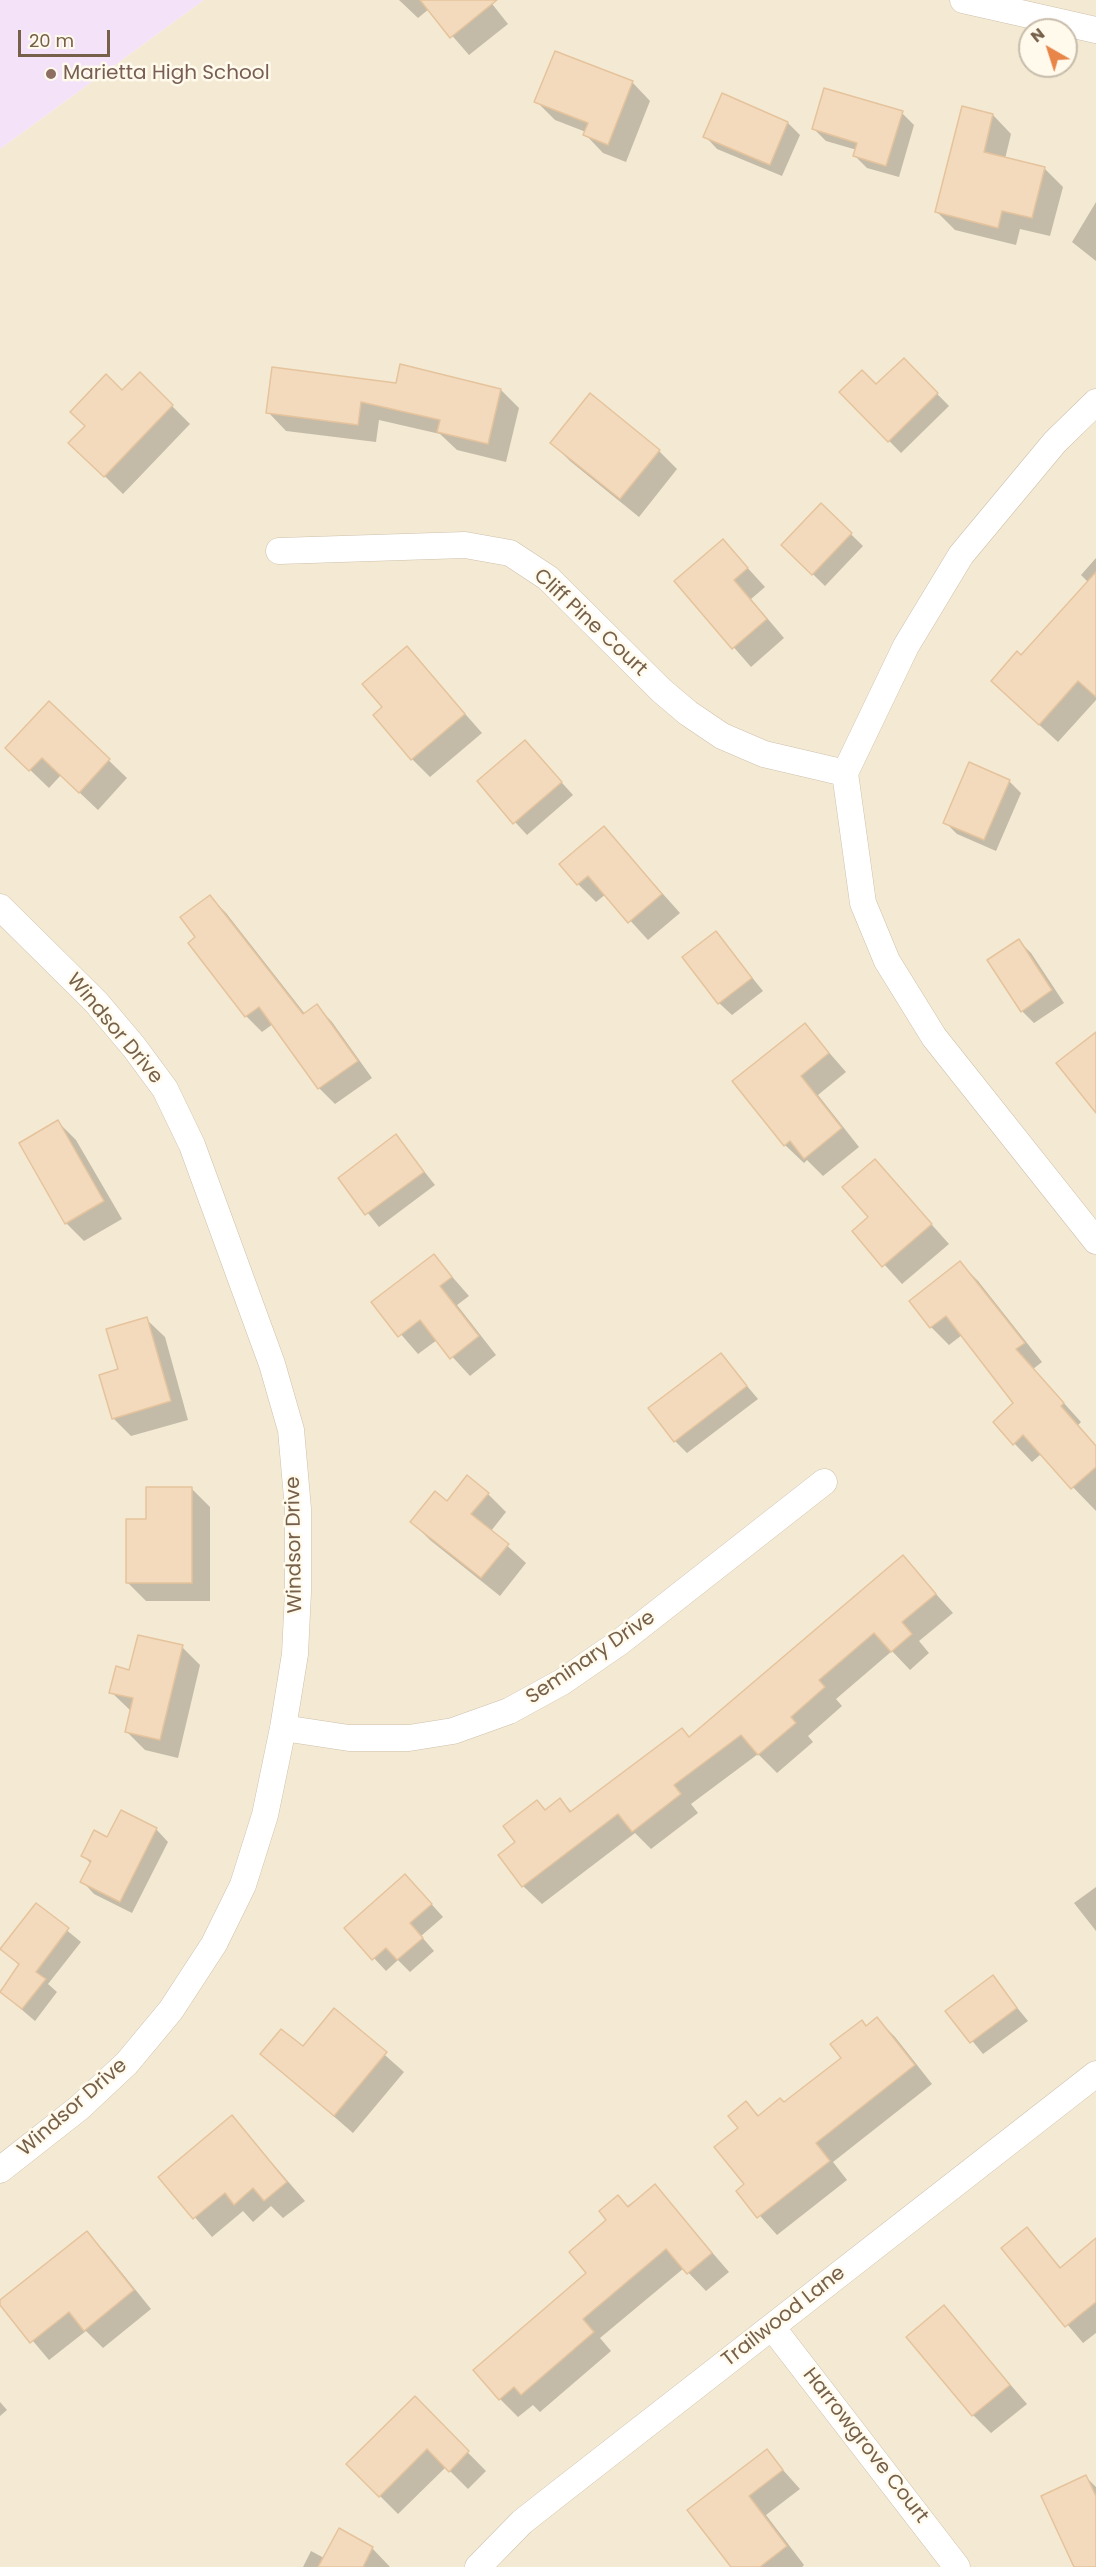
<!DOCTYPE html>
<html>
<head>
<meta charset="utf-8">
<style>
  body { margin:0 }
  #map { position:relative; width:1096px; height:2567px; overflow:hidden; background:#fdf7e5; font-family:Poppins,sans-serif }
  canvas { display:block }
  .north { position:absolute; left:1018px; top:18px; width:60px; height:60px; box-sizing:border-box; background:#fffaec; border:2px solid #c8bcab; border-radius:50%; rotate:321deg; font-size:16px; font-weight:700; line-height:24px; text-align:center; color:#76604a }
  .north::after { content:''; display:block; margin:auto; width:21px; height:27px; background:#e88549; clip-path:polygon(50% 0,100% 100%,50% 72%,0 100%) }
  .scale { position:absolute; left:18px; top:30px; width:92px; height:27px; box-sizing:border-box; border:3px solid #76604a; border-top:0; padding-left:8px; font-size:18px; line-height:21px; white-space:nowrap; color:#76604a; -webkit-text-stroke:4px #fffaec; paint-order:stroke }
</style>
</head>
<body>
<div id="map">
<canvas width="1096" height="2567"></canvas>
<div class="north">N</div>
<div class="scale">20 m</div>
</div>
<script>
const ctx = document.querySelector('canvas').getContext('2d');
ctx.lineJoin = 'round';
function fill(path, color) {
  ctx.fillStyle = color;
  ctx.fill(path, 'evenodd');
}
function shape(rows) {
  const path = new Path2D();
  for (const r of rows) {
    path.moveTo(r[0], r[1]);
    for (let i = 2; i < r.length; i += 2) path.lineTo(r[i], r[i + 1]);
  }
  return path;
}
function stroke(path, color, width, dash) {
  ctx.strokeStyle = color;
  ctx.lineWidth = width;
  ctx.lineCap = dash ? 'butt' : 'round';
  ctx.setLineDash(dash || []);
  ctx.stroke(path);
}
function label(font, color, halo, rows, align = 'center') {
  ctx.font = font + ' Poppins,sans-serif';
  ctx.lineWidth = 5;
  ctx.setLineDash([]);
  ctx.textBaseline = 'middle';
  ctx.strokeStyle = halo;
  ctx.fillStyle = color;
  for (const [text, x, y, turn = 0] of rows) {
    ctx.save();
    ctx.translate(x, y);
    ctx.rotate((+turn || 0) * Math.PI / 180);
    ctx.textAlign = isNaN(turn) ? turn : align;
    if (halo) ctx.strokeText(text, 0, 0);
    ctx.fillText(text, 0, 0);
    ctx.restore();
  }
}
fill(shape([
  [204,0,1096,0,1096,2567,0,2567,0,149],
  [1030,30,1066,30,1066,66,1030,66]
]), '#f4ead3');
fill(shape([
  [0,0,204,0,0,149]
]), '#f4e2f9');
fill(shape([
  [399,0,489,0,508,24,469,55,429,9,418,18],
  [632,82,650,101,626,162,603,153,585,134,586,132,555,120,536,101],
  [963,108,993,115,1011,134,1005,159,1044,168,1063,187,1050,236,1020,229,1016,245,955,230,937,212],
  [902,113,914,125,899,177,867,168,855,156,857,150,826,141,814,129],
  [788,123,800,135,782,176,717,149,705,136],
  [1096,202,1096,261,1072,242],
  [904,360,949,406,901,453,841,392,876,386],
  [140,374,190,424,123,494,71,443],
  [397,385,501,390,519,408,506,462,457,450,440,434,379,420,376,442,286,431,268,412],
  [590,395,659,451,677,469,639,517,570,461,552,443],
  [821,505,863,546,825,586,783,545],
  [723,541,765,587,751,599,784,638,751,667,676,581],
  [1096,558,1096,700,1058,742,1011,699,1089,583,1081,575],
  [407,648,482,733,430,777,412,759,384,707],
  [49,703,127,778,98,810,61,775,49,788,26,766],
  [525,742,573,795,527,835,515,822],
  [1009,781,1021,793,996,851,957,834,945,822],
  [604,828,680,913,648,940,606,894,596,902,578,884],
  [210,897,226,913,305,1014,317,1006,332,1022,372,1078,335,1104,319,1088,273,1024,262,1032,246,1016,190,944,198,937],
  [716,933,763,991,732,1015,719,1003],
  [1019,941,1031,953,1064,1003,1034,1023,1022,1011],
  [805,1025,846,1072,818,1095,859,1147,823,1176,807,1160,804,1163,785,1145,735,1081],
  [58,1122,76,1140,122,1219,84,1241,66,1223],
  [396,1136,435,1185,379,1227,340,1178],
  [875,1161,949,1244,902,1284,854,1231,870,1217],
  [434,1256,469,1296,457,1305,496,1355,470,1376,437,1340,418,1354,373,1302],
  [960,1263,978,1281,1042,1362,1033,1369,1081,1422,1078,1425,1096,1446,1096,1511,1041,1454,1032,1462,1014,1443,1016,1403,962,1335,949,1345,931,1327],
  [146,1319,165,1337,188,1420,131,1436,113,1418,120,1370],
  [721,1355,758,1399,687,1453,675,1441],
  [192,1489,210,1507,210,1601,146,1601,127,1582,148,1521],
  [488,1494,506,1512,491,1531,526,1563,500,1596,430,1540,412,1522,447,1503],
  [903,1557,953,1613,919,1641,929,1653,910,1670,892,1651,836,1699,842,1706,808,1736,813,1742,777,1773,758,1754,691,1804,698,1813,651,1849,635,1833,542,1904,523,1886,500,1855,517,1842,546,1811,560,1800,572,1812,690,1738],
  [182,1647,200,1665,178,1758,145,1750,127,1732,131,1711,111,1692,130,1671],
  [156,1829,168,1842,132,1913,94,1894,82,1881,91,1864,83,1855,107,1839],
  [1096,1887,1096,1931,1074,1903],
  [417,1888,443,1917,421,1936,434,1951,410,1972,398,1960,386,1971,346,1928],
  [36,1905,81,1942,48,1984,57,1992,35,2021,0,1991,20,1966,2,1949],
  [992,1977,1028,2021,983,2054,948,2011],
  [334,2010,404,2072,353,2133,262,2054,303,2048],
  [877,2019,895,2037,932,2084,833,2162,847,2180,777,2235,738,2191,746,2184,740,2129,746,2103,759,2116,784,2104,843,2058,867,2027],
  [232,2117,305,2201,283,2218,271,2206,253,2222,243,2211,212,2237,160,2177],
  [655,2186,729,2272,706,2291,684,2268,600,2338,611,2351,540,2412,533,2405,518,2417,500,2399,588,2273,608,2220],
  [1027,2229,1061,2268,1096,2240,1096,2333,1083,2343,1003,2248],
  [87,2233,105,2252,151,2309,103,2348,86,2331,49,2360,0,2302],
  [944,2307,1027,2404,991,2433,973,2415],
  [415,2399,486,2471,468,2489,446,2467,398,2514,348,2464],
  [0,2402,7,2410,0,2416],
  [766,2451,800,2489,766,2515,804,2565,802,2567,732,2567,689,2511],
  [1086,2477,1096,2487,1096,2567,1075,2567],
  [372,2548,390,2567,303,2567,311,2551,324,2558]
]), '#0003');
const building = shape([
  [420,0,497,0,450,38,420,0],
  [555,51,633,81,608,145,583,135,588,123,534,102,555,51],
  [824,88,903,111,886,166,853,156,857,143,812,129,824,88],
  [722,93,788,122,770,165,703,137,722,93],
  [962,106,993,114,984,152,1045,167,1032,218,1002,211,998,228,935,212,962,106],
  [904,358,938,393,888,442,839,392,862,370,876,384,904,358],
  [400,364,501,389,488,444,437,432,440,420,361,402,358,425,266,413,272,367,396,383,400,364],
  [140,372,173,405,104,477,68,443,85,426,70,412,106,374,122,390,140,372],
  [590,393,660,450,620,499,550,443,590,393],
  [821,503,852,533,812,575,781,545,821,503],
  [723,539,748,568,734,580,767,619,732,649,674,581,723,539],
  [1096,572,1096,697,1078,681,1039,725,991,681,1017,651,1021,655,1096,572],
  [407,646,465,714,411,760,373,715,382,707,362,684,407,646],
  [49,701,110,759,79,793,42,758,29,771,5,748,49,701],
  [525,740,562,782,513,824,477,781,525,740],
  [969,762,1010,780,984,840,943,823,969,762],
  [604,826,662,894,628,923,588,876,577,885,559,864,604,826],
  [210,895,303,1014,317,1004,358,1061,318,1089,259,1007,245,1017,188,943,195,937,180,917,210,895],
  [716,931,752,978,718,1004,682,957,716,931],
  [1019,939,1052,990,1021,1012,987,960,1019,939],
  [805,1023,829,1053,801,1076,842,1128,804,1159,790,1141,784,1146,732,1081,805,1023],
  [1096,1032,1096,1113,1056,1063,1096,1032],
  [58,1120,104,1201,65,1224,19,1143,58,1120],
  [396,1134,424,1172,365,1215,338,1178,396,1134],
  [875,1159,932,1224,882,1267,852,1231,868,1217,842,1187,875,1159],
  [434,1254,452,1277,440,1286,479,1336,450,1359,420,1320,398,1337,371,1302,434,1254],
  [960,1261,1025,1343,1016,1349,1064,1403,1061,1406,1096,1446,1096,1467,1071,1489,1023,1435,1013,1445,993,1422,1013,1403,946,1316,930,1328,909,1301,960,1261],
  [147,1317,171,1401,112,1419,99,1375,118,1369,106,1329,147,1317],
  [721,1353,747,1386,674,1442,648,1408,721,1353],
  [467,1475,489,1493,471,1514,509,1544,481,1578,410,1522,435,1491,447,1501,467,1475],
  [146,1487,192,1487,192,1583,126,1583,126,1519,146,1519,146,1487],
  [903,1555,936,1594,902,1622,912,1634,891,1652,874,1633,819,1680,825,1687,791,1717,796,1723,758,1755,741,1735,674,1785,681,1794,632,1832,618,1814,522,1887,498,1855,515,1842,503,1826,537,1800,545,1810,560,1798,570,1812,682,1728,689,1737,903,1555],
  [138,1635,183,1645,160,1740,125,1732,133,1698,109,1693,116,1666,129,1670,138,1635],
  [121,1810,157,1828,120,1902,80,1882,91,1861,81,1856,94,1830,107,1837,121,1810],
  [405,1874,432,1904,410,1923,423,1938,397,1960,386,1948,372,1960,344,1928,405,1874],
  [36,1903,69,1928,36,1972,46,1979,22,2009,0,1992,19,1964,0,1949,36,1903],
  [993,1975,1017,2008,970,2043,945,2011,993,1975],
  [334,2008,387,2052,334,2116,260,2054,281,2029,303,2046,334,2008],
  [877,2017,915,2065,816,2143,830,2161,757,2218,736,2191,744,2184,714,2147,738,2128,728,2116,746,2101,758,2116,780,2098,784,2102,841,2058,830,2044,862,2020,866,2026,877,2017],
  [232,2115,287,2182,264,2201,253,2188,234,2205,225,2193,193,2219,158,2177,232,2115],
  [655,2184,712,2253,687,2274,666,2249,583,2319,594,2332,521,2395,514,2387,499,2400,473,2370,586,2273,569,2252,606,2220,599,2211,618,2195,628,2207,655,2184],
  [1027,2227,1060,2268,1096,2238,1096,2302,1065,2327,1001,2248,1027,2227],
  [87,2231,134,2290,84,2331,69,2312,30,2343,0,2305,0,2300,87,2231],
  [944,2305,1010,2385,972,2416,906,2337,944,2305],
  [415,2396,469,2451,449,2472,427,2449,379,2497,346,2464,415,2396],
  [767,2449,783,2470,749,2496,787,2546,760,2567,731,2567,687,2510,767,2449],
  [1086,2475,1096,2496,1096,2567,1074,2567,1041,2496,1086,2475],
  [339,2528,373,2547,363,2567,318,2567,339,2528]
]);
fill(building, '#f3dabc');
stroke(building, '#e5c39c', 1.5);
const street = shape([
  [963,0,1096,30],
  [1096,402,1055,442,961,555,906,646,845,773,863,903,887,961,934,1037,1096,1241],
  [279,551,465,545,510,553,548,578,662,691,688,713,722,736,764,754,845,773],
  [0,907,96,1002,134,1047,165,1089,192,1145,272,1364,291,1430,298,1509,298,1592,295,1654,283,1728,265,1815,243,1885,214,1944,171,2010,127,2063,79,2108,0,2170],
  [283,1728,349,1738,409,1738,453,1731,509,1711,562,1682,620,1642,824,1482],
  [772,2327,957,2567],
  [478,2567,522,2522,555,2496,1096,2074]
]);
stroke(street, '#cfc0ab', 27);
stroke(street, '#fff', 26);
for (const [x, y, r, color] of [
  [51,74,6,"#8d6e63"]
]) {
  const dot = new Path2D();
  dot.arc(x, y, r, 0, 2 * Math.PI);
  ctx.fillStyle = color;
  ctx.fill(dot);
  stroke(dot, '#fffaec', 2);
}
label('20px', '#785e54', '#fffaec', [
  ["Marietta High School",63,74]
], 'left');
label('20px', '#76604a', '#fffaec', [
  ["Cliff Pine Court",590,623,43],
  ["Windsor Drive",114,1029,50],
  ["Windsor Drive",295,1545,-91],
  ["Seminary Drive",591,1658,-34],
  ["Windsor Drive",73,2108,-41],
  ["Trailwood Lane",784,2317,-38],
  ["Harrowgrove Court",865,2446,52]
]);
</script>
</body>
</html>
